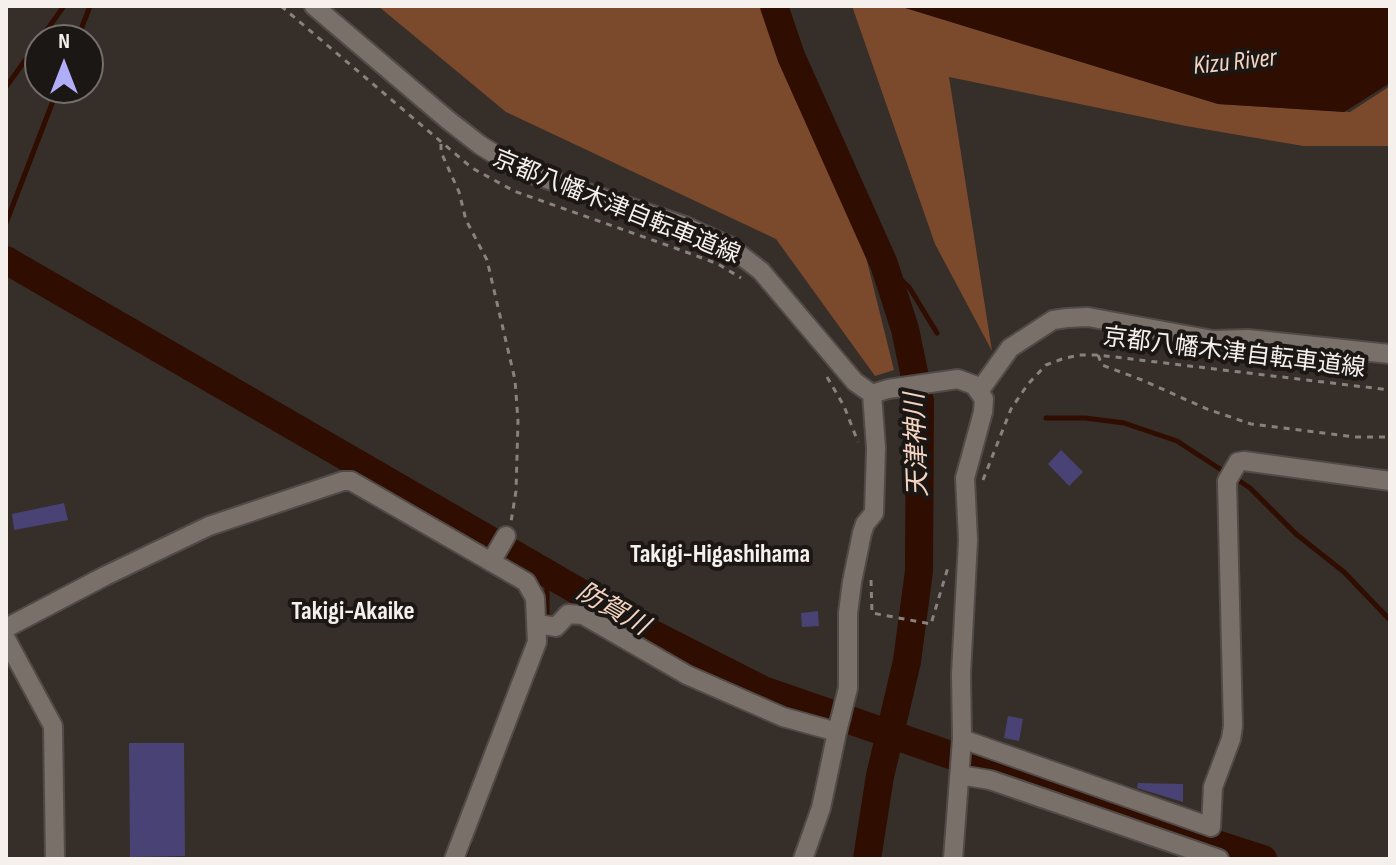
<!DOCTYPE html>
<html>
<head>
<meta charset="utf-8">
<style>
  body { margin:0 }
  #map { position:relative; width:1396px; height:865px; overflow:hidden; background:#362e29; font-family:"Sofia Sans Condensed",sans-serif }
  canvas { display:block }
  .frame { position:absolute; inset:0; border:8px solid #f6f0ed; pointer-events:none }
  .north { position:absolute; left:24px; top:24px; width:80px; height:80px; box-sizing:border-box; background:#1b1715; border:2px solid #736e6b; border-radius:50%; rotate:0deg; font-size:22px; font-weight:700; line-height:32px; text-align:center; color:#f6f0ed }
  .north::after { content:''; display:block; margin:auto; width:28px; height:36px; background:#b2adf9; clip-path:polygon(50% 0,100% 100%,50% 72%,0 100%) }
</style>
</head>
<body>
<div id="map">
<canvas width="1396" height="865"></canvas>
<div class="frame"></div>
<div class="north">N</div>
</div>
<script>
const ctx = document.querySelector('canvas').getContext('2d');
ctx.lineJoin = 'round';
function fill(path, color) {
  ctx.fillStyle = color;
  ctx.fill(path, 'evenodd');
}
function shape(rows) {
  const path = new Path2D();
  for (const r of rows) {
    path.moveTo(r[0], r[1]);
    for (let i = 2; i < r.length; i += 2) path.lineTo(r[i], r[i + 1]);
  }
  return path;
}
function stroke(path, color, width, dash) {
  ctx.strokeStyle = color;
  ctx.lineWidth = width;
  ctx.lineCap = dash ? 'butt' : 'round';
  ctx.setLineDash(dash || []);
  ctx.stroke(path);
}
function label(font, color, halo, rows, align = 'center') {
  ctx.font = font + ' "Sofia Sans Condensed","Noto Sans JP",sans-serif';
  ctx.lineWidth = 8;
  ctx.setLineDash([]);
  ctx.textBaseline = 'middle';
  ctx.strokeStyle = halo;
  ctx.fillStyle = color;
  for (const [text, x, y, turn = 0] of rows) {
    ctx.save();
    ctx.translate(x, y);
    ctx.rotate((+turn || 0) * Math.PI / 180);
    ctx.textAlign = isNaN(turn) ? turn : align;
    if (halo) ctx.strokeText(text, 0, 0);
    ctx.fillText(text, 0, 0);
    ctx.restore();
  }
}
fill(shape([
  [378,6,776,6,791,56,865,253,894,370,875,376,776,239,506,112],
  [852,6,899,6,1218,104,1350,112,1390,86,1390,146,1303,146,1186,126,949,77,992,351,935,244]
]), '#7b492c');
fill(shape([
  [899,6,1390,6,1390,83,1344,112,1218,104]
]), '#2f0d00');
stroke(shape([
  [77,40,90,6],
  [6,87,64,6],
  [6,223,58,88],
  [884,264,909,287,937,333],
  [1046,418,1085,418,1124,423,1177,441,1226,473],
  [1235,478,1250,488,1296,534,1344,572,1390,620],
  [547,621,547,573],
  [464,859,469,845]
]), '#2f0d00', 5);
stroke(shape([
  [774,6,791,56,884,264,905,329,920,401,919,571,907,661,880,776,867,859],
  [6,260,647,631,763,690,1083,801,1263,859]
]), '#2f0d00', 28);
fill(shape([
  [1061,450,1083,472,1069,486,1048,464],
  [64,503,68,520,14,530,12,514],
  [818,611,819,626,802,627,801,613],
  [1008,716,1023,719,1019,741,1004,738],
  [129,743,184,743,185,856,130,857],
  [1138,783,1183,784,1183,802,1137,788]
]), '#484374');
const minor = shape([
  [314,6,448,120,480,145,506,161,535,175,685,226,729,246,761,271,855,382,872,394,876,448,874,513,865,524,862,533,852,582,848,613,848,688,837,732],
  [980,390,1010,348,1053,320,1067,318,1088,317,1213,340,1248,339,1390,354],
  [872,394,888,389,958,379,974,385,984,399,983,412,965,478,968,540,961,674,962,739,953,859],
  [491,562,506,536],
  [538,624,556,627,568,614,583,615,687,675,783,717,837,732,821,808,803,859],
  [6,628,105,576,209,526,343,481,351,481,526,582,535,598,537,642,454,859],
  [6,639,53,726,55,859],
  [962,739,1211,827,1213,787,1231,739,1233,726,1227,481,1238,462,1244,461,1390,481],
  [960,775,990,780,1219,859]
]);
stroke(minor, '#524a47', 22);
stroke(shape([
  [281,6,472,168,514,191,686,252,718,264,741,278],
  [441,144,441,152,459,192,466,220,487,260,515,380,518,421,516,491,511,522],
  [1098,355,1102,365,1142,380,1207,409,1251,424,1356,437,1390,437],
  [827,377,844,406,858,442],
  [983,480,1011,409,1028,384,1046,365,1062,359,1079,355,1098,355,1390,390],
  [871,580,872,613,931,624,949,564]
]), '#88817d', 3, [6, 6]);
stroke(minor, '#7a706a', 18);
label('24px', '#f6f0ed', '#1b1715', [
  ["京都八幡木津自転車道線",616,208,22],
  ["京都八幡木津自転車道線",1234,354,7]
]);
label('italic 26px', '#f5d4c2', '#1b1715', [
  ["Kizu River",1235,63,-6],
  ["天津神川",918,445,-92],
  ["防賀川",612,610,30]
]);
label('bold 26px', '#f6f0ed', '#1b1715', [
  ["Takigi-Higashihama",720,555],
  ["Takigi-Akaike",353,612]
]);
</script>
</body>
</html>
